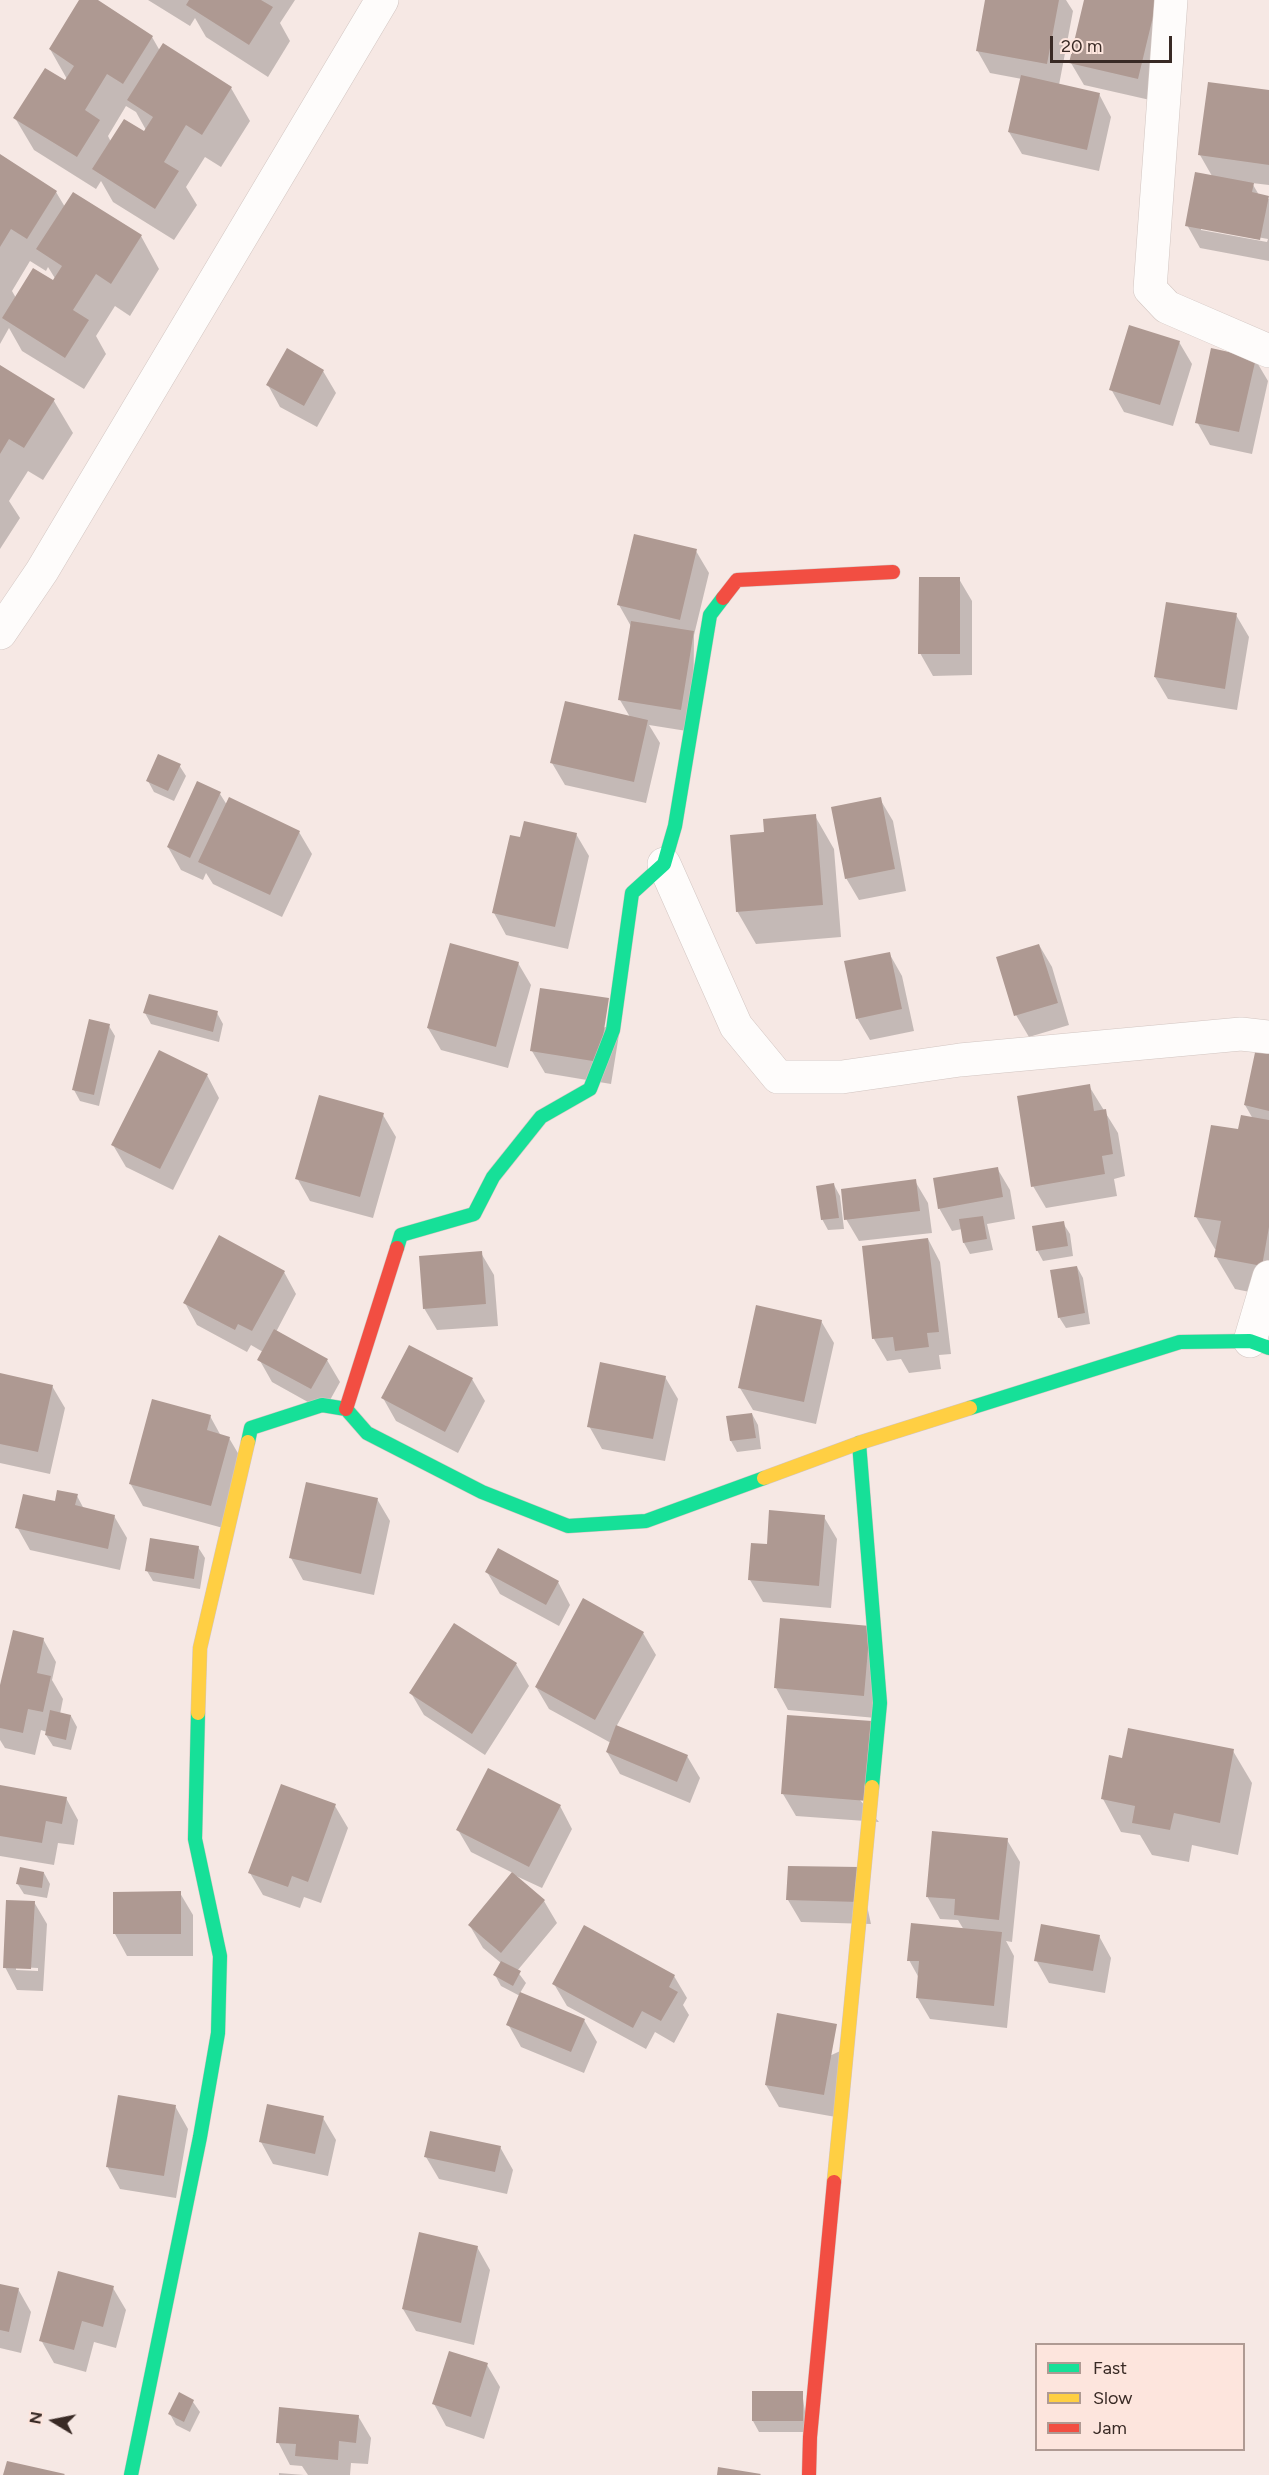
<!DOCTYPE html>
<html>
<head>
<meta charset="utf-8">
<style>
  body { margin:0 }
  #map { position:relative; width:1269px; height:2475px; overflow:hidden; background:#f6e8e4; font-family:Figtree,sans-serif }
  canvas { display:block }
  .legend { position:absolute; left:1035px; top:2343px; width:210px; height:108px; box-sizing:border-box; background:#fde5dd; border:2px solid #af9a93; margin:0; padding:8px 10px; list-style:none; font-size:18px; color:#392a25 }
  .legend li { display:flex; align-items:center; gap:12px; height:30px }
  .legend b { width:30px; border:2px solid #af9a93 }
  .north { position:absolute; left:24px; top:2391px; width:60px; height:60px; -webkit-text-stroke:4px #fde5dd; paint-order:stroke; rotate:280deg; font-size:16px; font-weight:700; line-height:24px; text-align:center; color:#392a25 }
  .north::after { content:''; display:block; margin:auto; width:21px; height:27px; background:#392a25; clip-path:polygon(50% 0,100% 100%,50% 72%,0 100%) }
  .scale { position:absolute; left:1050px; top:36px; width:122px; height:27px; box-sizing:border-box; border:3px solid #392a25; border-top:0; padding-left:8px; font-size:18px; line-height:21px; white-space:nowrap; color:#392a25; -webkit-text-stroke:4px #fde5dd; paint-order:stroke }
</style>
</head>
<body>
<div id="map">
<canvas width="1269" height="2475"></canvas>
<ul class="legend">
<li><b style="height:8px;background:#16e098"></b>Fast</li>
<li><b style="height:8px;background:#ffcf43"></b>Slow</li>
<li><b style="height:8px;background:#f24e42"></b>Jam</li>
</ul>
<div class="north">N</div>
<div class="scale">20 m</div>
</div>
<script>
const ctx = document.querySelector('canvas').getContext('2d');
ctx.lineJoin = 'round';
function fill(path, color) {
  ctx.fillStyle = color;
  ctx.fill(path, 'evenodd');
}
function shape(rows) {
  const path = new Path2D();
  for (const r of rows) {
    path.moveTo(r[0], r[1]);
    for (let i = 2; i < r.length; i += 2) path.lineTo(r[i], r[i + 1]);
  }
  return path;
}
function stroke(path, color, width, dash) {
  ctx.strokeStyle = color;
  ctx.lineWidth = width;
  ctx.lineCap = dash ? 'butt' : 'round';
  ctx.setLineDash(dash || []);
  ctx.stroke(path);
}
fill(shape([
  [81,0,95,0,152,37,160,51,231,88,250,121,221,167,205,157,186,187,197,205,174,240,113,202,101,181,96,189,34,150,15,118,67,79,50,49],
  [126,106,136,112,146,130,144,133,111,142,108,136],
  [148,0,295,0,280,23,290,41,268,77,206,37,195,18,190,26],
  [987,0,1066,0,1073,11,1059,85,1099,94,1111,117,1099,171,1022,154,1009,132,1022,79,990,73,977,50],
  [1085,0,1154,0,1150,100,1084,85,1071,63],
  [1269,92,1269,185,1252,183,1259,195,1269,199,1269,261,1200,248,1187,225,1212,176,1200,155],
  [1201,227,1268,239,1267,242,1201,230],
  [0,156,56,192,65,207,141,236,159,269,130,316,115,306,96,336,106,354,84,389,22,351,9,328,0,344],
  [30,261,46,271,48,267,56,280,16,298,12,291],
  [1179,342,1192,364,1173,426,1124,412,1111,389],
  [1255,359,1268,381,1252,454,1210,445,1197,422],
  [0,367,54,401,73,433,43,480,28,471,9,501,20,518,0,549],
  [323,371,336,393,317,427,280,407,268,385],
  [696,551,709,573,694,635,693,732,649,725,660,743,646,803,565,785,552,763,630,717,620,700,632,628,619,605],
  [959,579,972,601,972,675,933,676,920,653],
  [1236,615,1249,637,1237,710,1168,699,1155,677],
  [179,765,186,776,174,801,154,792,148,781],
  [220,794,227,805,299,832,312,854,282,917,213,884,206,873,203,880,181,870,168,847],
  [880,799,893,821,906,891,859,900,846,878],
  [815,816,834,849,841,937,756,944,737,911,765,834],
  [576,834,589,856,568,949,506,935,494,913,521,839],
  [1039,945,1052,967,1069,1025,1029,1037,1016,1015],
  [889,953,902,976,914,1031,870,1040,857,1018],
  [518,963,531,985,508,1068,441,1050,428,1028],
  [145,1013,217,1013,223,1024,219,1042,151,1024],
  [621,1022,611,1084,545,1073,532,1051],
  [109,1026,115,1036,99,1106,80,1101,74,1090],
  [1269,1047,1269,1296,1235,1289,1216,1257,1217,1250,1215,1249,1196,1217,1239,1131,1253,1119,1245,1105],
  [207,1075,219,1098,173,1190,126,1167,113,1145],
  [1089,1086,1118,1133,1125,1176,1114,1179,1117,1196,1046,1208,1033,1186],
  [383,1115,396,1137,373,1218,310,1201,297,1178],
  [997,1168,1010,1190,1015,1219,987,1224,993,1250,970,1254,964,1243,962,1229,952,1231,939,1208],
  [915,1181,928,1203,932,1233,859,1241,846,1219],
  [834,1185,840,1196,844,1229,828,1230,822,1219],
  [1063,1223,1070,1234,1073,1256,1043,1261,1037,1250],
  [928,1239,940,1262,951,1354,939,1355,941,1369,909,1373,901,1359,887,1361,874,1339,863,1247],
  [481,1253,494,1275,498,1326,437,1330,424,1308],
  [1077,1267,1083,1278,1090,1324,1066,1328,1059,1317],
  [284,1272,296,1294,276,1332,327,1360,340,1382,324,1411,272,1382,259,1359,263,1352,251,1345,247,1352,197,1325,185,1303],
  [821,1321,834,1343,816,1424,753,1410,740,1388],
  [0,1374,52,1386,65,1408,50,1474,0,1463],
  [665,1377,678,1399,665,1461,602,1449,589,1426],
  [472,1379,485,1401,458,1453,396,1421,383,1398],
  [752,1414,758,1425,761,1449,737,1452,731,1441,728,1418],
  [210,1416,221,1436,229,1438,242,1460,223,1528,143,1506,130,1483],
  [77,1496,84,1509,114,1516,127,1538,120,1570,30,1550,17,1527,56,1503],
  [377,1499,390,1521,374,1595,303,1580,291,1558],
  [824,1517,837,1539,831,1608,763,1602,750,1580,768,1546],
  [198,1547,205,1558,200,1589,153,1581,147,1571],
  [487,1572,558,1582,570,1605,559,1626,500,1594],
  [782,1620,869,1627,876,1718,788,1710,776,1688],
  [643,1633,656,1655,616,1727,687,1756,700,1778,690,1803,620,1774,607,1752,611,1743,549,1709,536,1687],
  [43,1639,56,1662,52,1680,63,1699,60,1714,71,1716,77,1727,71,1750,53,1746,46,1735,47,1732,41,1730,35,1755,5,1748,0,1740,0,1692],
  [516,1664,529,1686,485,1755,424,1715,411,1693],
  [788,1717,879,1822,796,1816,783,1794],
  [1233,1751,1252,1783,1238,1855,1192,1845,1189,1862,1152,1855,1140,1835,1121,1832,1103,1799,1123,1760],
  [0,1786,66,1798,78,1820,74,1845,58,1843,54,1865,0,1856],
  [335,1806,348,1828,321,1903,304,1897,300,1908,263,1895,250,1873],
  [560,1806,572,1829,542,1888,512,1874,544,1901,557,1923,517,1971,526,1983,520,1993,584,2020,597,2042,584,2073,521,2047,508,2024,520,1996,501,1986,495,1975,501,1963,483,1948,470,1926,513,1873,471,1852,458,1830],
  [1007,1840,1020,1862,1012,1942,1006,1941,1014,1956,1007,2028,930,2019,917,1997,919,1978,909,1960,964,1930,958,1920,940,1919,927,1896],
  [859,1869,871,1924,801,1922,788,1900],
  [44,1873,50,1884,47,1898,24,1894,17,1883],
  [180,1893,193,1915,193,1956,127,1956,115,1934],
  [34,1902,47,1924,43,1991,17,1990,5,1967],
  [16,1967,38,1968,38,1971,16,1970],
  [1099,1936,1111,1958,1105,1993,1049,1983,1036,1960],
  [674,1976,687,1998,683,2005,689,2015,674,2043,655,2032,646,2049,567,2006,554,1984],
  [849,2047,836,2117,779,2107,766,2085],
  [175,2106,188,2129,176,2198,120,2189,107,2166],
  [323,2118,336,2140,328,2176,273,2164,261,2142],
  [500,2147,513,2170,507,2194,439,2179,426,2157],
  [477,2247,490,2270,474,2345,416,2331,403,2309],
  [0,2285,18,2289,31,2312,21,2353,0,2348],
  [113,2288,126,2310,116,2348,94,2342,86,2372,54,2363,41,2340],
  [487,2365,500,2387,484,2439,446,2426,434,2404],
  [802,2392,808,2432,759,2432,753,2421],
  [193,2402,200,2412,190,2432,176,2425,170,2414],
  [358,2416,371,2438,368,2464,351,2463,350,2475,308,2475,302,2466,290,2465,278,2442],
  [279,2473,304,2475,279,2475]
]), '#0003');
fill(shape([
  [79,0,98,0,153,36,123,84,107,74,85,110,100,120,77,157,13,118,45,68,65,80,74,66,49,49],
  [189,0,261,0,273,7,249,45,186,5],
  [985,0,1059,0,1047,64,976,51],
  [1084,0,1157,0,1138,79,1069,63],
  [163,43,232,87,202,135,186,125,164,162,179,171,155,209,92,169,124,119,144,131,153,117,127,100],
  [1021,75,1100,93,1087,150,1008,132],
  [1208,82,1269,90,1269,165,1198,155],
  [0,154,57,191,27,239,11,229,0,247],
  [1195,172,1254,183,1252,192,1269,196,1260,240,1185,226],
  [73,192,142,235,111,284,96,274,73,310,89,320,65,358,2,318,33,268,53,280,62,266,36,249],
  [1129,325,1180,341,1160,405,1109,390],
  [287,348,324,370,304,406,266,385],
  [1211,348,1256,358,1239,432,1195,423],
  [0,365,55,399,24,448,9,439,0,454],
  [634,534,697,549,680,620,617,605],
  [919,577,960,577,960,654,918,654],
  [1166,602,1237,613,1225,689,1154,677],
  [631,621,694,631,681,710,618,700],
  [565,701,648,720,634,782,550,763],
  [158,754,181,764,168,791,146,781],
  [197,781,221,792,190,858,167,847],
  [229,797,300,831,270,895,198,862],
  [881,797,895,869,845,879,831,807],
  [816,814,823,905,736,912,730,835,764,832,763,819],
  [524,821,577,833,555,927,492,913,510,835,520,837],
  [450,943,519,962,496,1047,427,1028],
  [1039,944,1058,1003,1014,1016,996,957],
  [890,952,902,1009,856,1019,844,961],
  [540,988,609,998,599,1062,530,1051],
  [149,994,218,1011,213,1032,143,1013],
  [89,1019,110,1024,94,1095,72,1090],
  [1257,1043,1269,1046,1269,1111,1244,1105],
  [159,1050,208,1074,160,1169,111,1145],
  [1090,1084,1094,1111,1106,1109,1113,1154,1102,1156,1105,1174,1031,1187,1017,1096],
  [319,1095,384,1113,360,1197,295,1179],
  [1241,1115,1269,1120,1269,1227,1262,1266,1214,1257,1221,1221,1194,1217,1211,1125,1238,1129],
  [998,1167,1003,1197,938,1209,933,1178],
  [916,1179,920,1211,844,1220,841,1189],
  [834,1183,839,1218,821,1220,816,1186],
  [983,1216,987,1239,963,1243,959,1219],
  [1064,1221,1068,1246,1036,1251,1032,1226],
  [219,1235,285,1271,252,1331,238,1324,235,1330,183,1303],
  [928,1238,939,1332,927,1333,929,1347,895,1351,893,1337,872,1339,862,1246],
  [482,1251,486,1304,423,1309,419,1256],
  [1077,1266,1085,1313,1058,1318,1050,1270],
  [756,1305,822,1320,804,1402,738,1388],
  [274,1329,328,1359,311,1389,257,1360],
  [409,1345,473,1378,445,1432,381,1398],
  [600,1362,666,1376,653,1439,587,1427],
  [0,1373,53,1385,38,1452,0,1444],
  [152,1399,211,1415,207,1430,230,1437,211,1506,129,1484],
  [752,1413,756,1438,730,1441,726,1416],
  [306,1482,378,1498,361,1574,289,1558],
  [57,1490,78,1494,75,1505,115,1515,108,1549,15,1528,23,1494,55,1501],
  [769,1510,825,1515,819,1586,748,1580,751,1543,767,1544],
  [150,1538,199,1546,194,1579,145,1571],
  [498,1548,559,1581,546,1605,485,1572],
  [583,1598,644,1632,595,1720,535,1687],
  [780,1618,870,1626,864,1696,774,1688],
  [454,1623,517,1663,472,1734,409,1693],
  [13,1630,44,1638,37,1673,51,1676,43,1712,28,1709,23,1733,0,1728,0,1685],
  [50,1710,71,1715,66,1740,45,1735],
  [787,1715,872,1721,867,1801,781,1794],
  [616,1725,688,1755,677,1782,606,1752],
  [1128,1728,1234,1749,1220,1823,1174,1813,1170,1830,1132,1823,1135,1806,1101,1799,1109,1755,1122,1758],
  [488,1768,561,1805,529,1867,456,1830],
  [281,1784,336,1804,308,1882,292,1876,288,1887,248,1873],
  [0,1785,67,1797,62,1824,46,1821,42,1843,0,1836],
  [932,1831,1008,1838,999,1920,954,1915,955,1899,926,1897],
  [788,1866,860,1867,859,1902,786,1900],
  [20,1867,44,1872,42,1888,16,1884],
  [512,1872,545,1900,501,1953,468,1925],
  [181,1891,181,1934,113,1934,113,1892],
  [6,1900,35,1901,31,1969,3,1968],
  [911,1923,1002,1932,994,2006,916,1998,919,1961,907,1961],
  [1041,1924,1100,1935,1093,1971,1034,1961],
  [584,1925,675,1975,669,1987,678,1992,661,2021,642,2011,633,2028,552,1984],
  [501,1961,521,1971,513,1986,493,1975],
  [520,1992,585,2019,571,2052,506,2025],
  [777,2013,837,2024,824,2095,765,2085],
  [118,2095,176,2105,164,2176,106,2167],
  [267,2104,324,2116,315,2154,259,2142],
  [430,2131,501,2146,495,2172,424,2157],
  [419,2232,478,2246,461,2323,402,2309],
  [58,2271,114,2286,103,2327,82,2321,74,2350,39,2341],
  [0,2284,19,2288,9,2332,0,2330],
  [449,2351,488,2363,471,2417,432,2404],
  [752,2391,803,2391,803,2421,752,2421],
  [179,2392,194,2400,184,2422,168,2414],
  [279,2407,359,2415,356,2443,339,2441,338,2460,295,2456,296,2444,276,2443],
  [7,2461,65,2474,64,2475,3,2475],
  [718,2467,761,2474,760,2475,717,2475]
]), '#ae9992');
const street = shape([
  [1171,0,1150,289,1167,307,1269,351],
  [0,633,42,571,382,0],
  [664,864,736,1026,778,1077,842,1077,960,1060,1241,1034,1269,1037],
  [1250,1341,1269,1277]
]);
const fast = shape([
  [397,1248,401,1235,474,1214,493,1177,541,1117,590,1089,613,1030,632,893,664,864,675,826,710,615,723,598],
  [970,1408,1180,1342,1250,1341,1269,1348],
  [248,1442,251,1428,322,1405,346,1409,367,1433,482,1492,568,1526,646,1521,764,1478],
  [859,1443,880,1703,872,1787],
  [131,2475,200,2137,218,2033,220,1956,195,1839,198,1713]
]);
const slow = shape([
  [764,1478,859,1443,970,1408],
  [198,1713,200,1648,248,1442],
  [834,2182,872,1787]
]);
const jam = shape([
  [723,598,737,580,893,572],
  [346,1409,397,1248],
  [809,2475,810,2437,834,2182]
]);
stroke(street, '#d2c5c1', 34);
stroke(fast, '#d2c5c1', 15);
stroke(slow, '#d2c5c1', 15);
stroke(jam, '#d2c5c1', 15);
stroke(street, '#fefcfb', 33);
stroke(fast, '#16e098', 14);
stroke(slow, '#ffcf43', 14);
stroke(jam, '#f24e42', 14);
</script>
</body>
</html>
